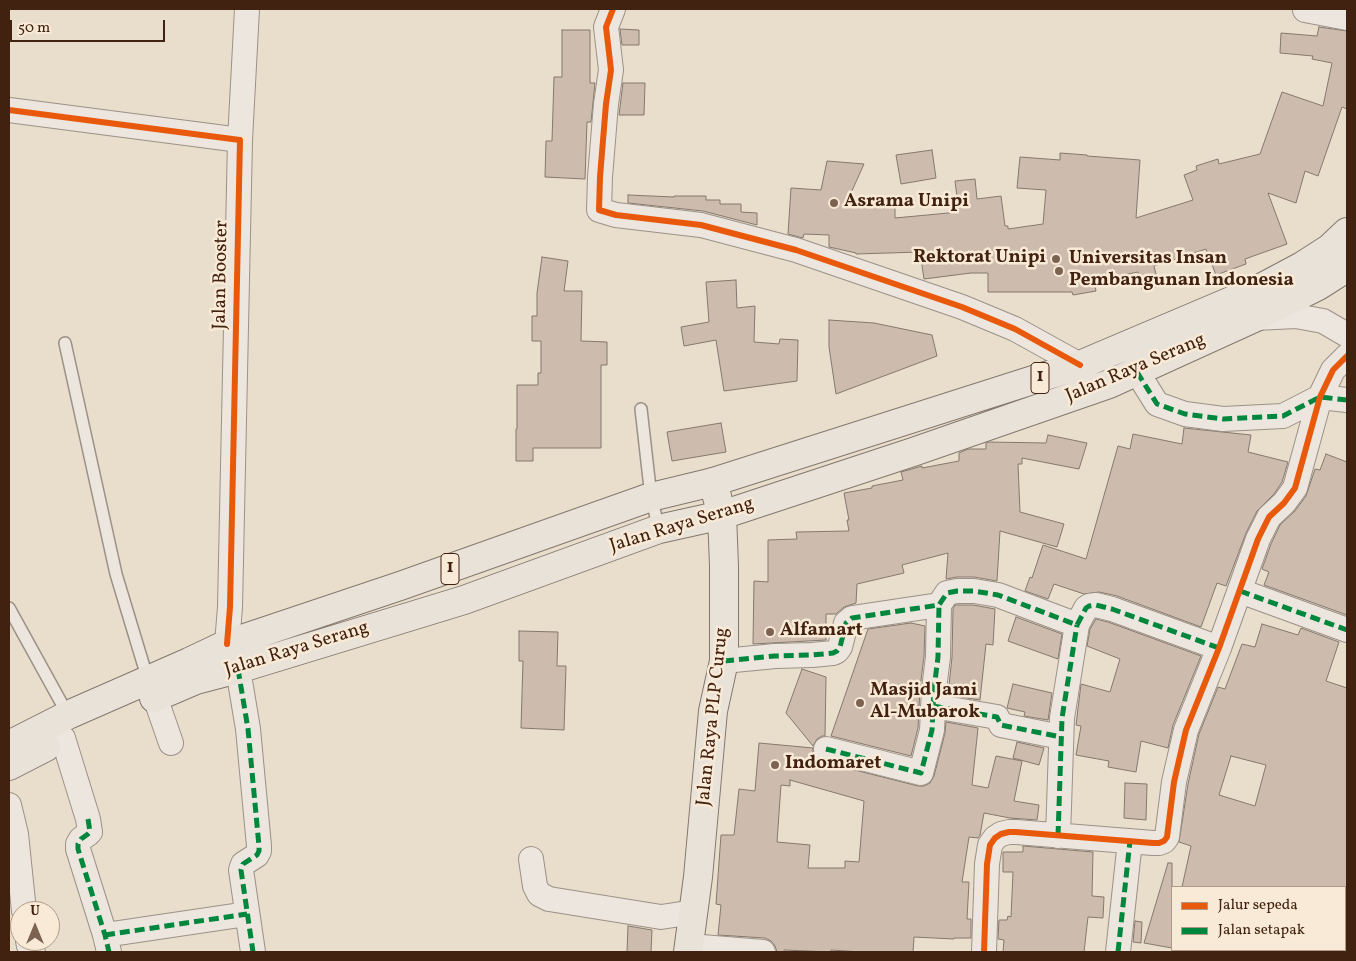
<!DOCTYPE html>
<html>
<head>
<meta charset="utf-8">
<style>
  body { margin:0 }
  #map { position:relative; width:1356px; height:961px; overflow:hidden; background:#e9ddcc; font-family:Vollkorn,serif }
  canvas { display:block }
  .frame { position:absolute; inset:0; border:10px solid #41210f; pointer-events:none }
  .legend { position:absolute; left:1171px; top:886px; width:175px; height:65px; box-sizing:border-box; background:#f8ead6; border:1px solid #af9a86; margin:0; padding:6px 9px; list-style:none; font-size:15px; color:#41210f }
  .legend li { display:flex; align-items:center; gap:10px; height:25px }
  .legend b { width:25px; border:1px solid #af9a86 }
  .north { position:absolute; left:10px; top:901px; width:50px; height:50px; box-sizing:border-box; background:#f8ead6; border:1px solid #af9a86; border-radius:50%; rotate:0deg; font-size:14px; font-weight:700; line-height:20px; text-align:center; color:#41210f }
  .north::after { content:''; display:block; margin:auto; width:18px; height:22px; background:#7c6351; clip-path:polygon(50% 0,100% 100%,50% 72%,0 100%) }
  .scale { position:absolute; left:10px; top:20px; width:155px; height:22px; box-sizing:border-box; border:2px solid #41210f; border-top:0; padding-left:6px; font-size:15px; line-height:18px; white-space:nowrap; color:#41210f; -webkit-text-stroke:4px #f8ead6; paint-order:stroke }
</style>
</head>
<body>
<div id="map">
<canvas width="1356" height="961"></canvas>
<div class="frame"></div>
<ul class="legend">
<li><b style="height:6px;background:#e8590c"></b>Jalur sepeda</li>
<li><b style="height:6px;background:#00873e"></b>Jalan setapak</li>
</ul>
<div class="north">U</div>
<div class="scale">50 m</div>
</div>
<script>
const ctx = document.querySelector('canvas').getContext('2d');
ctx.lineJoin = 'round';
function fill(path, color) {
  ctx.fillStyle = color;
  ctx.fill(path, 'evenodd');
}
function shape(rows) {
  const path = new Path2D();
  for (const r of rows) {
    path.moveTo(r[0], r[1]);
    for (let i = 2; i < r.length; i += 2) path.lineTo(r[i], r[i + 1]);
  }
  return path;
}
function stroke(path, color, width, dash) {
  ctx.strokeStyle = color;
  ctx.lineWidth = width;
  ctx.lineCap = dash ? 'butt' : 'round';
  ctx.setLineDash(dash || []);
  ctx.stroke(path);
}
function label(font, color, halo, rows, align = 'center') {
  ctx.font = font + ' Vollkorn,serif';
  ctx.lineWidth = 5;
  ctx.setLineDash([]);
  ctx.textBaseline = 'middle';
  ctx.strokeStyle = halo;
  ctx.fillStyle = color;
  for (const [text, x, y, turn = 0] of rows) {
    ctx.save();
    ctx.translate(x, y);
    ctx.rotate((+turn || 0) * Math.PI / 180);
    ctx.textAlign = isNaN(turn) ? turn : align;
    if (halo) ctx.strokeText(text, 0, 0);
    ctx.fillText(text, 0, 0);
    ctx.restore();
  }
}
const building = shape([
  [1319,27,1347,31,1347,109,1342,107,1318,176,1305,171,1296,203,1268,193,1287,244,1245,259,1246,264,1216,275,1206,249,1154,266,1159,286,1142,290,1138,272,1094,281,1096,291,1073,295,1072,292,988,292,988,273,971,273,924,279,920,252,856,254,856,253,829,247,829,235,804,234,803,238,788,234,791,188,821,190,827,161,864,164,846,204,895,205,895,218,959,212,955,181,975,179,977,199,1001,196,1005,226,1008,226,1008,229,1043,224,1046,190,1017,188,1020,157,1060,160,1060,153,1087,155,1087,156,1140,160,1136,218,1193,200,1184,175,1197,170,1196,166,1218,159,1219,164,1260,154,1282,92,1323,106,1332,63,1312,59,1313,56,1280,53,1281,33,1317,36,1319,27],
  [620,29,639,30,639,45,622,45,620,29],
  [562,30,590,30,590,83,595,83,591,122,587,122,585,179,545,177,546,141,552,141,554,77,562,77,562,30],
  [623,83,645,83,644,115,619,115,623,83],
  [932,150,936,178,901,184,896,155,932,150],
  [628,195,674,197,674,196,706,196,706,200,720,200,720,204,741,204,741,212,757,213,757,225,703,211,628,203,628,195],
  [542,257,568,261,564,291,582,291,581,341,607,342,607,365,601,365,601,448,533,448,533,461,516,461,516,429,517,429,517,385,538,385,538,373,541,373,541,341,532,341,532,316,537,316,537,293,542,257],
  [736,280,737,308,755,306,754,342,779,344,780,339,798,340,797,381,724,391,716,340,684,346,681,327,709,322,706,282,736,280],
  [829,320,874,323,932,335,937,356,836,394,829,347,829,320],
  [721,423,726,452,672,461,667,432,721,423],
  [1184,428,1251,435,1248,452,1288,462,1282,482,1274,494,1257,511,1246,533,1226,586,1217,583,1201,627,1117,596,1099,592,1084,594,1054,584,1048,599,1025,591,1030,577,1032,578,1043,545,1086,559,1118,446,1130,449,1133,434,1182,444,1184,428],
  [1048,435,1087,443,1079,469,1022,458,1022,464,1018,464,1020,512,1064,524,1057,547,1000,531,997,581,974,577,957,577,946,579,948,553,902,565,904,573,857,584,856,603,844,607,836,614,826,614,826,640,753,644,754,581,768,582,768,540,797,539,796,532,849,531,847,520,849,520,844,493,872,488,872,486,903,480,901,472,922,466,922,468,959,461,959,453,968,449,986,449,986,443,988,442,1046,443,1048,435],
  [1326,454,1347,462,1347,615,1264,585,1269,572,1262,569,1271,544,1280,525,1295,511,1306,496,1315,469,1320,470,1326,454],
  [955,605,973,605,995,609,993,645,986,644,980,700,948,695,952,657,953,609,955,605],
  [1016,617,1062,634,1058,659,1008,641,1016,617],
  [1096,619,1108,622,1201,656,1173,725,1168,748,1141,741,1136,772,1108,767,1109,761,1076,755,1081,726,1076,725,1081,684,1110,692,1120,659,1087,646,1090,629,1096,619],
  [911,623,925,626,924,656,920,688,918,728,911,756,831,736,868,629,911,623],
  [1262,624,1298,635,1301,628,1339,642,1326,681,1347,688,1347,887,1182,887,1191,846,1179,842,1188,784,1199,734,1218,687,1225,689,1242,644,1255,647,1262,624],
  [1231,756,1266,765,1255,806,1219,795,1231,756],
  [519,631,558,632,557,666,566,666,564,730,521,728,523,661,519,661,519,631],
  [802,669,826,677,825,736,822,736,817,739,813,746,786,713,802,669],
  [1013,684,1052,693,1048,720,1024,716,1025,712,1007,708,1013,684],
  [946,722,978,728,972,785,988,788,996,756,1022,761,1014,801,1039,805,1037,820,1010,818,984,813,980,835,978,838,969,837,962,882,969,882,967,919,971,919,971,938,954,938,954,939,914,937,913,952,861,952,831,950,831,952,784,950,784,952,777,952,775,946,771,941,765,938,718,935,721,905,716,904,721,835,734,835,739,789,755,791,759,743,813,748,813,753,816,758,823,762,918,786,924,786,930,783,934,776,945,733,946,722],
  [790,780,864,801,859,862,845,861,845,868,808,868,810,845,777,842,781,785,790,786,790,780],
  [1017,742,1044,748,1039,765,1013,758,1017,742],
  [1125,783,1147,784,1146,820,1124,818,1125,783],
  [1023,846,1093,852,1092,896,1104,897,1103,918,1088,917,1084,952,1003,952,1004,940,998,939,999,920,1007,920,1008,916,1011,917,1013,872,1003,872,1003,852,1023,852,1023,846],
  [1168,863,1172,863,1172,948,1144,943,1168,863],
  [1135,921,1142,922,1141,943,1133,942,1135,921],
  [628,926,652,930,651,952,627,952,628,926]
]);
fill(building, '#cdbcae');
stroke(building, '#84786d', 1);
const lane = shape([
  [65,343,116,574,148,680],
  [641,409,651,497,659,529],
  [9,608,68,715]
]);
const street = shape([
  [613,9,606,27,611,70,606,104,600,177,599,210,616,215,701,225,796,250,962,307,1015,329,1080,365],
  [1305,10,1347,18],
  [9,110,240,140,230,607,227,644],
  [240,140,247,9],
  [1256,318,1296,316,1323,321,1347,335],
  [1137,372,1157,404,1185,414,1223,419,1283,416,1320,397,1347,400],
  [1240,591,1347,630],
  [724,661,775,656,812,655,833,653,837,651,840,647,846,623,852,618,939,605,947,593,957,591,974,591,998,595,1077,625,1086,608,1089,606,1096,605,1112,609,1219,648],
  [238,669,248,729,259,846,259,851,257,855,243,864,241,870,253,952],
  [155,697,171,743],
  [933,706,997,717,1001,725,1061,737],
  [63,738,88,819,90,832,88,834,81,839,78,844,78,849,105,935,109,952],
  [826,749,921,773,932,730,934,689,938,657,939,605],
  [9,805,16,834,24,911],
  [1058,836,1062,718,1077,625],
  [531,859,535,886,539,894,549,899,661,917,694,912],
  [105,935,247,914],
  [28,941,29,946,33,952],
  [689,946,763,952],
  [984,952,987,864,990,845,995,838,1001,834,1009,832,1016,832,1153,843,1159,843,1164,841,1167,837,1174,782,1186,730,1219,648,1258,539,1269,517,1284,503,1295,488,1320,397,1333,370,1347,356],
  [1118,952,1130,841]
]);
const primary = shape([
  [688,952,698,877,713,711,724,661,724,566,722,515,713,482]
]);
const highway = shape([
  [154,698,196,680,238,669,464,600,659,529,722,515,913,452,1109,384,1254,318,1318,286,1337,274,1347,265],
  [9,745,68,715,189,662,227,644,400,586,651,497,713,482,1080,365,1257,290,1302,266,1330,248,1347,232],
  [9,766,46,747]
]);
stroke(lane, '#9c9186', 14);
stroke(street, '#9c9186', 26);
stroke(primary, '#84786d', 30);
stroke(highway, '#84786d', 30);
stroke(lane, '#ece6de', 11);
stroke(street, '#ece6de', 24);
stroke(primary, '#e9e2d9', 28);
stroke(highway, '#e9e2d9', 28);
stroke(shape([
  [1137,372,1157,404,1185,414,1223,419,1283,416,1320,397,1347,400],
  [1240,591,1347,630],
  [724,661,775,656,812,655,833,653,837,651,840,647,846,623,852,618,939,605,947,593,957,591,974,591,998,595,1077,625,1086,608,1089,606,1096,605,1112,609,1219,648],
  [238,669,248,729,259,846,259,851,257,855,243,864,241,870,253,952],
  [933,706,997,717,1001,725,1061,737],
  [826,749,921,773,932,730,934,689,938,657,939,605],
  [88,819,90,832,88,834,81,839,78,844,78,849,105,935,109,952],
  [1058,836,1062,718,1077,625],
  [105,935,247,914],
  [1118,952,1130,841]
]), '#00873e', 5, [10, 5]);
stroke(shape([
  [613,9,606,27,611,70,606,104,600,177,599,210,616,215,701,225,796,250,962,307,1015,329,1080,365],
  [9,110,240,140,230,607,227,644],
  [984,952,987,864,990,845,995,838,1001,834,1009,832,1016,832,1153,843,1159,843,1164,841,1167,837,1174,782,1186,730,1219,648,1258,539,1269,517,1284,503,1295,488,1320,397,1333,370,1347,356]
]), '#e8590c', 6);
for (const [x, y, r, color] of [
  [834,203,5,"#7c6351"],
  [1056,259,5,"#7c6351"],
  [1059,271,5,"#7c6351"],
  [770,632,5,"#7c6351"],
  [860,703,5,"#7c6351"],
  [775,765,5,"#7c6351"]
]) {
  const dot = new Path2D();
  dot.arc(x, y, r, 0, 2 * Math.PI);
  ctx.fillStyle = color;
  ctx.fill(dot);
  stroke(dot, '#f8ead6', 2);
}
for (const [x, y, w] of [
  [1040,378,18],
  [450,569,18]
]) {
  const box = new Path2D();
  box.roundRect(x - w / 2, y - 15.5, w, 31, 4);
  ctx.fillStyle = '#f8ead6';
  ctx.fill(box);
  stroke(box, '#41210f', 1);
}
label('bold 18px', '#41210f', null, [
  ["1",1040,378],
  ["1",450,569]
]);
label('bold 19px', '#41210f', '#f8ead6', [
  ["Asrama Unipi",844,203],
  ["Rektorat Unipi",1046,259,"right"],
  ["Universitas Insan",1069,260],
  ["Pembangunan Indonesia",1069,282],
  ["Alfamart",780,632],
  ["Masjid Jami",870,692],
  ["Al-Mubarok",870,714],
  ["Indomaret",785,765]
], 'left');
label('19px', '#41210f', '#f8ead6', [
  ["Jalan Booster",222,275,-89],
  ["Jalan Raya Serang",1136,369,-23],
  ["Jalan Raya Serang",682,526,-17],
  ["Jalan Raya Serang",297,650,-17],
  ["Jalan Raya PLP Curug",714,717,-84]
]);
</script>
</body>
</html>
